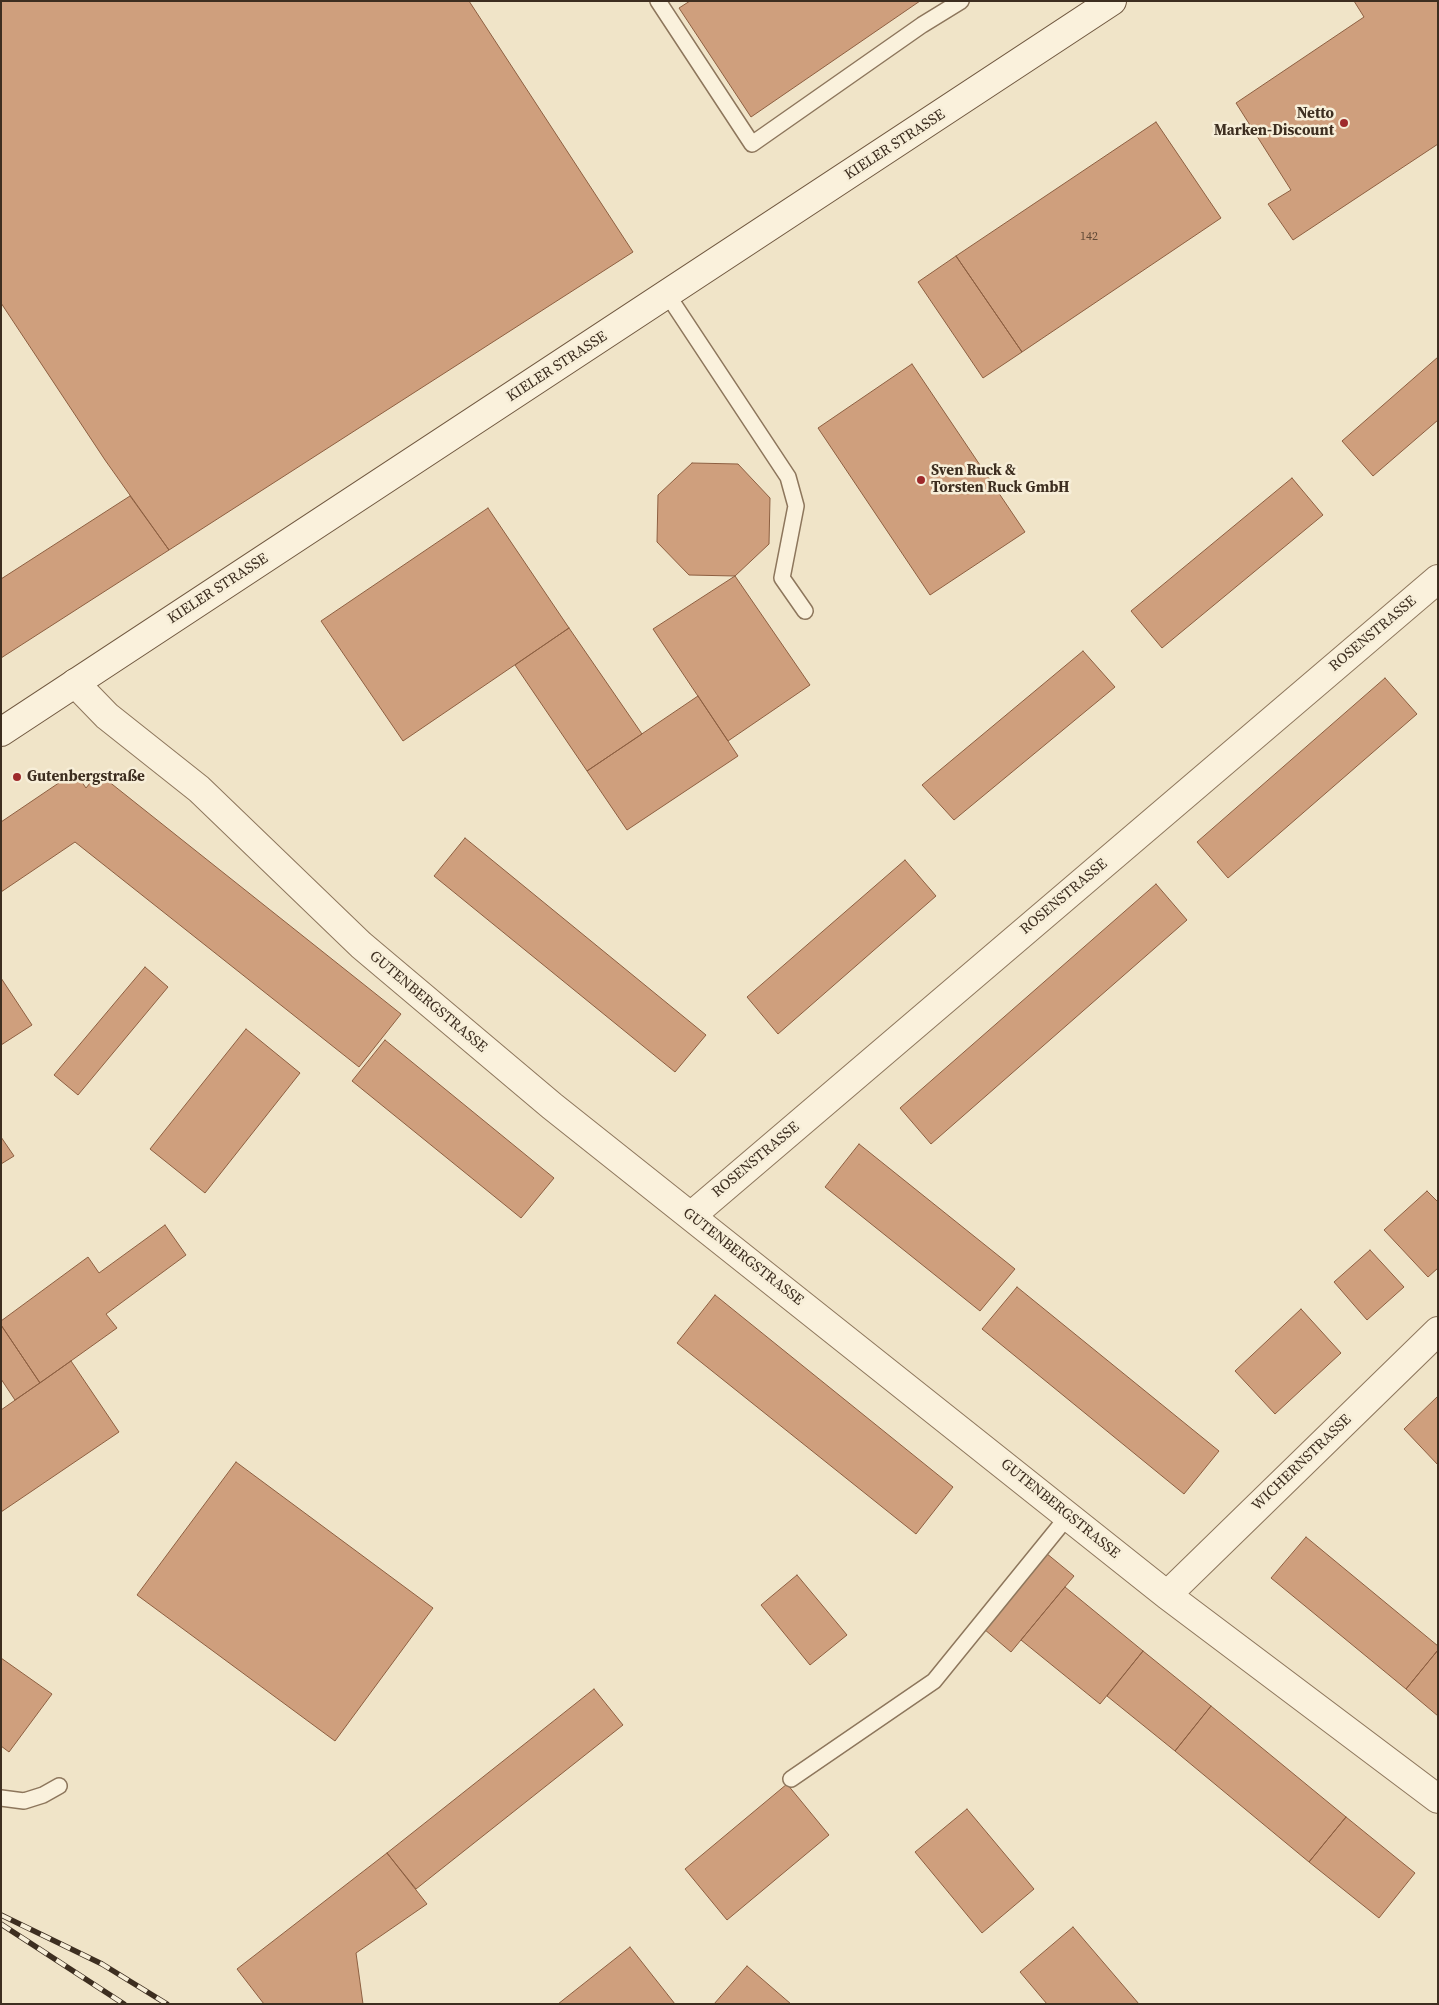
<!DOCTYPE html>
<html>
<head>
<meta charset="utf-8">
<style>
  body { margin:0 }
  #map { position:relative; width:1439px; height:2005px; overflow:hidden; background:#f0e4c8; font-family:"Source Serif 4",serif }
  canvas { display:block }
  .frame { position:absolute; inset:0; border:2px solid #3d2e20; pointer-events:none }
</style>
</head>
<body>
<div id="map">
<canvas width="1439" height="2005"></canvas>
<div class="frame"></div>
</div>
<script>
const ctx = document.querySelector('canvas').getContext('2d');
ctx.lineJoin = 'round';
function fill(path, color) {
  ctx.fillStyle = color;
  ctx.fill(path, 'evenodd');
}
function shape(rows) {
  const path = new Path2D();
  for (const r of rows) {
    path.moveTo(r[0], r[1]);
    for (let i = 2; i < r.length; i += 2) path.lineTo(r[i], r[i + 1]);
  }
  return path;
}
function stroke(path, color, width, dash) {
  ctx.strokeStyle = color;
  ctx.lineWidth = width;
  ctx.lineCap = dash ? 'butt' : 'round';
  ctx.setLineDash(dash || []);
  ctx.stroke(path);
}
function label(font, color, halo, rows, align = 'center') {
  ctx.font = font + ' "Source Serif 4",serif';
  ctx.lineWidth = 5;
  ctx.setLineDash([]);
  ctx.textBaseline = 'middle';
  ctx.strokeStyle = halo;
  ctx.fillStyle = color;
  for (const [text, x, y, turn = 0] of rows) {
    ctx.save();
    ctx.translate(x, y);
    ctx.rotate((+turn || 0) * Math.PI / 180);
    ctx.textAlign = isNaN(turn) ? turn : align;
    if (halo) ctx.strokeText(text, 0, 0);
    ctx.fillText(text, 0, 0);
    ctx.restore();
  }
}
const building = shape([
  [1,1,469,1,633,252,169,550,105,460,1,303,1,1],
  [690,1,920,1,751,117,679,8,690,1],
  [1354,1,1438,1,1438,144,1293,240,1268,204,1291,190,1236,103,1364,17,1354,1],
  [1156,122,1221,218,1022,352,956,256,1156,122],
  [956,256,1022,352,983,378,918,282,956,256],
  [1438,357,1438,420,1373,476,1342,441,1438,357],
  [912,364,1025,532,930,595,818,428,912,364],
  [692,463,738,464,770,498,769,544,735,576,689,575,657,542,658,495,692,463],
  [1292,478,1323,515,1162,648,1131,611,1292,478],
  [130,496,169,550,1,658,1,579,130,496],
  [488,508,569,628,403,741,321,621,488,508],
  [735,576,810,685,728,741,653,629,735,576],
  [569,628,642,734,587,771,515,665,569,628],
  [1083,651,1115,687,954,820,922,785,1083,651],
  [1385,678,1417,714,1228,878,1197,842,1385,678],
  [698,696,738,756,627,830,587,771,698,696],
  [75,772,86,788,98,773,401,1014,359,1067,75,842,1,892,1,822,75,772],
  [465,838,706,1035,675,1072,434,876,465,838],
  [905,860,936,896,778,1034,747,997,905,860],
  [1156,884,1187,920,931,1144,900,1108,1156,884],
  [145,967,168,987,78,1095,54,1075,145,967],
  [1,978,32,1025,1,1045,1,978],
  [246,1029,300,1073,205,1193,150,1149,246,1029],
  [385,1040,554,1178,521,1218,352,1081,385,1040],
  [1,1137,14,1156,1,1164,1,1137],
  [859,1144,1015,1269,980,1311,825,1187,859,1144],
  [1427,1191,1438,1202,1438,1268,1428,1277,1384,1230,1427,1191],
  [165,1225,186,1255,106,1314,117,1328,40,1383,1,1325,1,1321,88,1257,99,1273,165,1225],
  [1370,1250,1404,1287,1367,1320,1334,1282,1370,1250],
  [1017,1287,1219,1451,1184,1494,982,1329,1017,1287],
  [715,1295,953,1487,916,1534,677,1343,715,1295],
  [1301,1309,1341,1353,1275,1414,1235,1371,1301,1309],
  [1,1325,40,1383,15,1400,1,1379,1,1325],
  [71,1361,119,1432,1,1512,1,1410,71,1361],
  [1438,1396,1438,1465,1404,1429,1438,1396],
  [236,1462,433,1608,335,1741,137,1595,236,1462],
  [1306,1537,1438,1646,1438,1650,1406,1689,1271,1578,1306,1537],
  [1046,1553,1074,1576,1011,1652,984,1629,1046,1553],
  [797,1575,847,1635,810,1665,761,1605,797,1575],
  [1065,1587,1143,1651,1100,1704,1021,1640,1065,1587],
  [1438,1650,1438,1716,1406,1689,1438,1650],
  [1143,1651,1211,1706,1175,1751,1107,1696,1143,1651],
  [1,1658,52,1694,9,1752,1,1746,1,1658],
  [594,1689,623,1725,416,1889,387,1853,594,1689],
  [1211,1706,1346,1817,1309,1862,1175,1751,1211,1706],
  [787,1784,829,1835,727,1920,685,1869,787,1784],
  [967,1809,1034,1889,982,1933,915,1852,967,1809],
  [1346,1817,1415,1873,1379,1918,1309,1862,1346,1817],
  [387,1853,427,1904,356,1953,363,2004,264,2004,237,1969,387,1853],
  [1073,1927,1139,2004,1047,2004,1020,1972,1073,1927],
  [630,1947,675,2004,558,2004,630,1947],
  [747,1966,791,2004,714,2004,747,1966]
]);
fill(building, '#cf9f7d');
stroke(building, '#8d5f41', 1);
const lane = shape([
  [658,1,752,144,922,25,961,1],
  [667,294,788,477,796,506,782,578,805,611],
  [791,1779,934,1681,1068,1516],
  [1,1798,24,1801,43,1795,59,1786]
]);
const street = shape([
  [75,683,107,716,199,789,361,945,552,1106,1167,1595,1438,1799],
  [691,1216,1438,579],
  [1167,1595,1438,1331]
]);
const secondary = shape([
  [1,732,1112,1]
]);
stroke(lane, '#8d765c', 18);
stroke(street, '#8d765c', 30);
stroke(secondary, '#6f573f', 30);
stroke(lane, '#faf1dc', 15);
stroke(street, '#faf1dc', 28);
stroke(secondary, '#faf1dc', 28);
const rail = shape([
  [1,1915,102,1964,167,2004],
  [1,1924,124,2004]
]);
stroke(rail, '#3d2e20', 5.5);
stroke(rail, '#f7eed8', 4, [11]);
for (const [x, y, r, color] of [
  [1344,123,5,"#9e2a2b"],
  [921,480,5,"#9e2a2b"],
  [17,777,5,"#9e2a2b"]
]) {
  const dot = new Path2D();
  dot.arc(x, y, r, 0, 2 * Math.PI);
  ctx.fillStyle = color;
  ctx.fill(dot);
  stroke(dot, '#f7eed8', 2);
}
label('12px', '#624a37', null, [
  ["142",1089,237]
]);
label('bold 15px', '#3d2e20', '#f7eed8', [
  ["Netto",1334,114,"right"],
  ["Marken-Discount",1334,131,"right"],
  ["Sven Ruck &",931,471],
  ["Torsten Ruck GmbH",931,488],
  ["Gutenbergstraße",27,777]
], 'left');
label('15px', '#3d2e20', '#f7eed8', [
  ["KIELER STRASSE",895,145,-33],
  ["KIELER STRASSE",557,367,-33],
  ["KIELER STRASSE",218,589,-33],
  ["ROSENSTRASSE",1373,634,-40],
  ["ROSENSTRASSE",1064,897,-40],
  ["GUTENBERGSTRASSE",428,1002,40],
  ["ROSENSTRASSE",756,1160,-40],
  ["GUTENBERGSTRASSE",743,1257,38],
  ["WICHERNSTRASSE",1302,1463,-44],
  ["GUTENBERGSTRASSE",1060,1509,39]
]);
</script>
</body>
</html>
